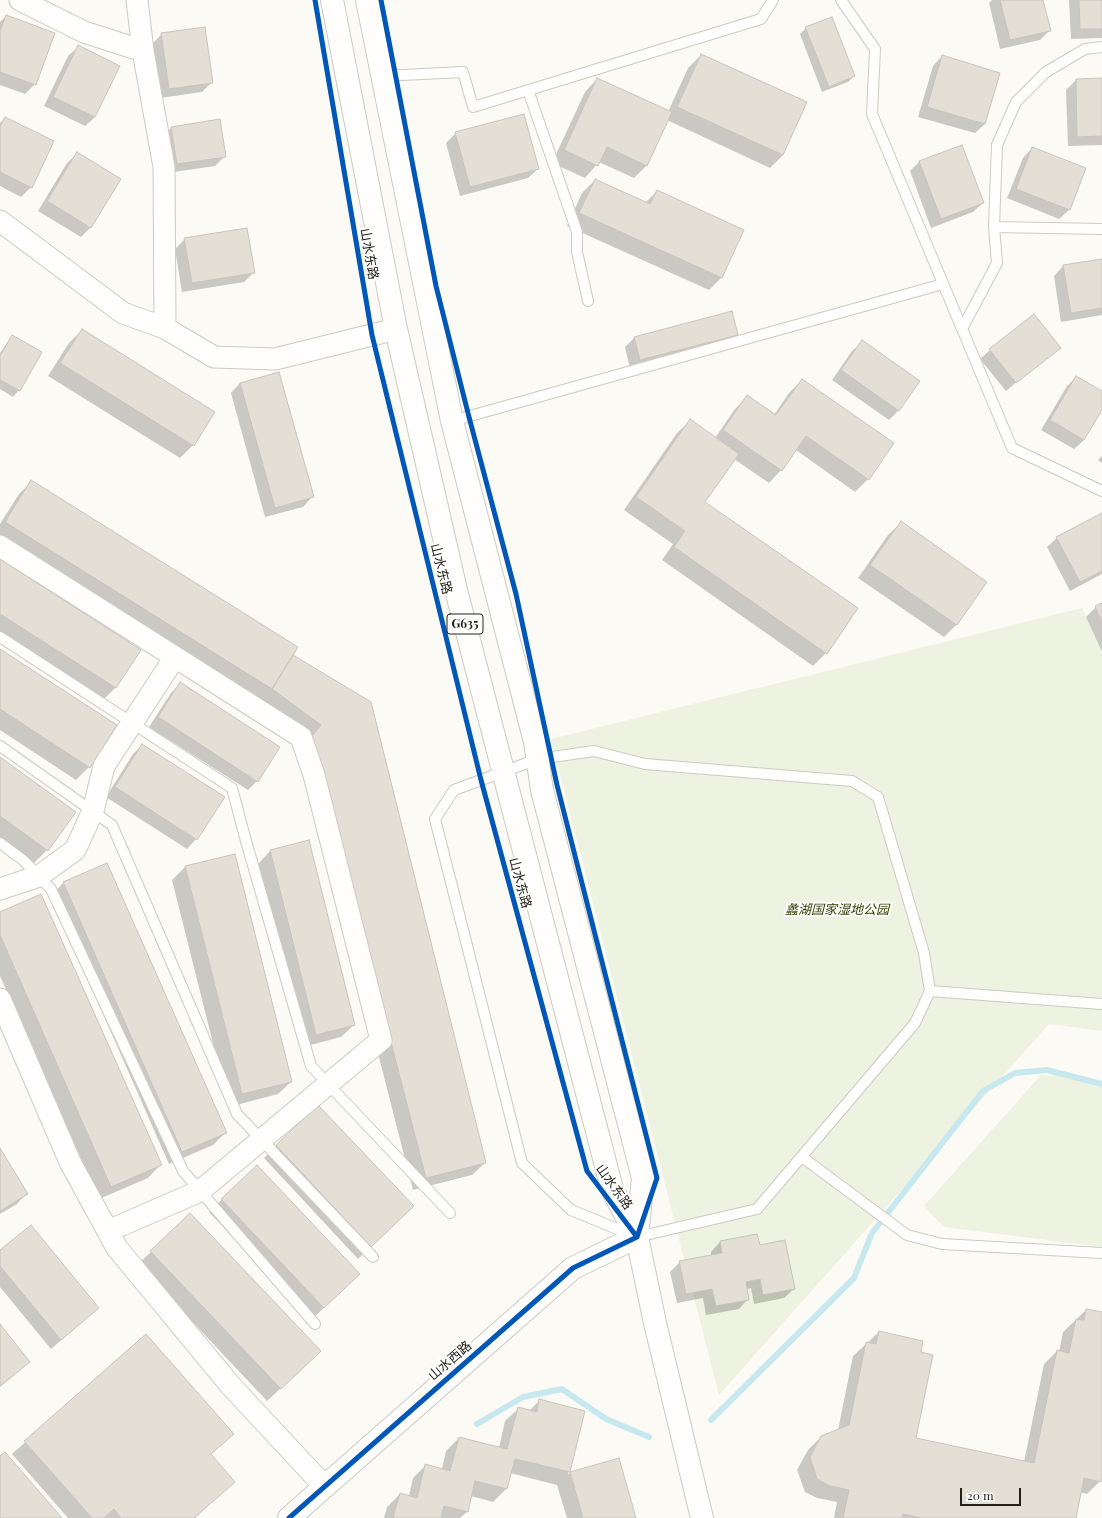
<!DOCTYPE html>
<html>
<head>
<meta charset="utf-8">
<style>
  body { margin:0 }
  #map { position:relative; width:1102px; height:1518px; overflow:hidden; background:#fcfaf4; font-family:"Playfair Display",serif }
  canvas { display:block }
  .scale { position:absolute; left:960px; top:1488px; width:61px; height:18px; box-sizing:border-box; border:2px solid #242117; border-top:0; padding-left:5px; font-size:12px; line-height:14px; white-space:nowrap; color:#242117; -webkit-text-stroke:3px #fff; paint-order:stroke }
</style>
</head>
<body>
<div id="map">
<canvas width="1102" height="1518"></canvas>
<div class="scale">20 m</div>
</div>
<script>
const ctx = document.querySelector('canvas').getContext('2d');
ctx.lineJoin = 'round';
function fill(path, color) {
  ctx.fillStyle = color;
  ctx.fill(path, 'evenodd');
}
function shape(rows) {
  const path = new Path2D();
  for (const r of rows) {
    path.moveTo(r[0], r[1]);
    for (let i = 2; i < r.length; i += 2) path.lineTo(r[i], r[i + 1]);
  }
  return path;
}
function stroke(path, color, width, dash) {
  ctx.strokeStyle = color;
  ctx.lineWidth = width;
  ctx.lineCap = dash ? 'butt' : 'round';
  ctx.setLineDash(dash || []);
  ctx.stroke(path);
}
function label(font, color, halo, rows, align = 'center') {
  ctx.font = font + ' "Playfair Display","Noto Sans SC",serif';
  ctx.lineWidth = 4;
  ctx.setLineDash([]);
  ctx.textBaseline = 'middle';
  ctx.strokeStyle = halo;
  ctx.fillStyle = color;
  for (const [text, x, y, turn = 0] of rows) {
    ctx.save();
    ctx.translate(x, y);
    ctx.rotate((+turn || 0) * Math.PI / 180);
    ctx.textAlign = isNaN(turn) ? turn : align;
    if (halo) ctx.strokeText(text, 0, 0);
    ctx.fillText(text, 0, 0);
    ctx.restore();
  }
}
fill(shape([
  [1082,608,1102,654,1102,1031,1049,1024,719,1395,551,739],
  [1041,1075,1089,1077,1102,1082,1102,1247,944,1227,924,1206]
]), '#eef2e0');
fill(shape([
  [992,0,1042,0,1050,30,1040,40,1000,49,989,3],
  [1069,0,1102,0,1102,38,1071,39],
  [6,16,35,84,25,94,0,85,0,22],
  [806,28,854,76,848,82,822,92,800,34],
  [162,34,212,82,202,92,160,98,152,44],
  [78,47,95,117,85,126,44,106,68,56],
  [701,55,806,103,783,155,770,168,667,120,647,165,634,178,599,162,585,178,552,163,585,92,597,79,668,112,688,68],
  [942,56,999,73,985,124,975,133,918,117,933,66],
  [1102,79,1102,145,1068,146,1066,90,1076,80],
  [5,118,31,187,21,197,0,186,0,123],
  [171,128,225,156,215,166,167,173,162,137],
  [456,133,538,169,528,178,460,196,446,143],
  [1032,148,1085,169,1069,210,1059,219,1007,198,1023,158],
  [77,154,91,227,81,237,38,211,67,163],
  [919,162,983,203,973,212,931,228,910,171],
  [595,180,645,203,657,191,722,277,709,290,567,226,582,193],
  [185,239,254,272,244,282,182,292,175,249],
  [1102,260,1102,315,1061,322,1054,276,1063,266],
  [731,312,737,334,727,344,630,369,625,347,634,338],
  [82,330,214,412,193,445,180,458,48,376,69,343],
  [12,336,19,390,13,397,0,389,0,353],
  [862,342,899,410,889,420,832,380,852,351],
  [1059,347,1006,391,980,359,990,350],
  [1076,377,1102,392,1102,409,1084,440,1074,449,1041,430,1067,386],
  [802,380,868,479,855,492,796,450,781,470,769,483,734,459,704,502,826,653,813,666,662,560,673,544,624,510,677,433,690,421,715,438,735,409,748,396,774,415,789,393],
  [240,383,312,497,303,507,265,517,231,393],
  [1102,456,1102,463,1098,460],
  [32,481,292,656,370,703,485,1163,472,1175,413,1190,300,749,0,539,0,524,19,494],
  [1102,514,1102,574,1070,591,1047,547,1057,538],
  [901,523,986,582,956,625,944,637,858,578,888,535],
  [0,560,139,650,115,688,102,701,0,634],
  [1102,604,1102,652,1086,617,1096,607],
  [0,650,89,767,76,780,0,730],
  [180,684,257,781,248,790,149,727,171,693],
  [142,745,196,839,187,849,106,797,133,754],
  [0,758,47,850,34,863,0,838],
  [270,851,354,1025,341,1037,303,1047,258,864],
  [234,855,291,1082,278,1094,229,1107,172,880,185,867],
  [63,883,225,1133,213,1145,169,1164,51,896],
  [0,913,160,1165,148,1178,99,1199,0,976],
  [318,1106,400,1219,358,1259,264,1158],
  [0,1150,26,1194,17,1204,0,1214],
  [257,1166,346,1287,311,1320,209,1212],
  [720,1242,794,1289,784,1298,754,1304,751,1288,746,1289,748,1299,739,1309,706,1315,703,1298,677,1303,670,1272,680,1262,711,1256,711,1252],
  [0,1251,98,1308,51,1349,0,1287],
  [151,1252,307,1364,267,1401,138,1264],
  [1086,1310,1102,1313,1102,1473,1100,1481,1087,1494,1080,1492,1075,1518,834,1518,837,1502,817,1498,805,1492,797,1470,808,1450,821,1437,838,1430,853,1356,879,1332,920,1353,915,1439,1024,1462,1044,1364,1057,1351,1059,1352,1063,1332],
  [0,1325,29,1362,0,1387],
  [146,1335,233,1434,210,1455,234,1482,195,1518,68,1518,12,1454],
  [540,1400,584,1411,568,1474,618,1459,635,1518,567,1518,557,1485,510,1473,506,1489,493,1502,471,1496,467,1512,460,1518,384,1518,387,1507,400,1494,409,1496,413,1478,426,1465,442,1469,446,1451,459,1438,499,1448,505,1421,518,1409,529,1411]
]), '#0003');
stroke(shape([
  [711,1420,854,1278,872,1233,983,1091,1015,1073,1047,1070,1102,1084],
  [477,1424,523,1397,562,1389,606,1419,649,1437]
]), '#c8e8f0', 6);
const building = shape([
  [1000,0,1043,0,1051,31,1010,40,1000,0],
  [1079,0,1102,0,1102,29,1080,29,1079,0],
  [6,15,55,33,36,85,0,72,0,31,6,15],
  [832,17,855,76,829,87,805,27,832,17],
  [205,27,213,83,169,89,161,33,205,27],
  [78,45,120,66,95,117,53,97,78,45],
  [701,54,807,102,783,155,677,107,701,54],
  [942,55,1000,73,985,124,927,107,942,55],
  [597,78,672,112,647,166,607,147,598,166,564,150,597,78],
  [1102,78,1102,136,1077,137,1076,79,1102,78],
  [524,114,539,169,470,187,455,132,524,114],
  [5,117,54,141,32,188,0,172,0,127,5,117],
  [220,119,226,157,177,164,171,127,220,119],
  [962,145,984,203,941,219,919,161,962,145],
  [1032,147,1086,168,1070,210,1016,189,1032,147],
  [77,152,121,179,91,228,47,201,77,152],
  [595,179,650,204,657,190,744,230,722,278,579,213,595,179],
  [247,228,255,273,192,283,184,238,247,228],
  [1102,259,1102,308,1071,313,1063,265,1102,259],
  [732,311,738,335,640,360,634,337,732,311],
  [1034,314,1061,348,1016,383,989,349,1034,314],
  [82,329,215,412,194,446,60,363,82,329],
  [12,335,42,352,20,391,0,380,0,356,12,335],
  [862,340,920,381,899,411,841,370,862,340],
  [279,372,314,497,275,508,240,383,279,372],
  [1076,376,1102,391,1102,410,1084,440,1050,420,1076,376],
  [802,379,894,443,869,480,806,436,782,471,723,430,747,395,776,415,802,379],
  [690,419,739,454,705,502,858,608,827,654,674,547,685,531,636,497,690,419],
  [31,480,298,647,272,689,5,522,31,480],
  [1102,513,1102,571,1080,582,1056,537,1102,513],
  [901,521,987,582,957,625,870,565,901,521],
  [0,559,141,650,116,688,0,614,0,559],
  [1102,603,1102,622,1095,606,1102,603],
  [0,649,117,725,90,768,0,709,0,649],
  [293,655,371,702,486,1163,426,1178,312,736,321,725,272,689,293,655],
  [180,682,280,747,258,782,158,717,180,682],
  [142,744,225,797,197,840,115,787,142,744],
  [0,757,76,812,48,851,0,816,0,757],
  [309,840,355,1025,316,1035,270,850,309,840],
  [235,854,292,1082,242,1094,185,866,235,854],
  [107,863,227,1133,182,1152,63,882,107,863],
  [41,894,162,1165,111,1187,0,935,0,912,41,894],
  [318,1105,414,1206,371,1247,276,1145,318,1105],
  [0,1148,28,1194,0,1211,0,1148],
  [257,1165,360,1274,324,1308,221,1199,257,1165],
  [190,1213,321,1351,281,1389,150,1251,190,1213],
  [31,1225,99,1308,61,1340,0,1266,0,1250,31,1225],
  [757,1234,760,1245,785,1240,795,1289,763,1295,760,1279,746,1282,749,1300,716,1306,712,1289,686,1294,679,1261,722,1253,720,1241,757,1234],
  [1086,1309,1102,1312,1102,1478,1101,1482,1084,1478,1076,1518,922,1518,903,1514,902,1518,843,1518,849,1490,830,1486,817,1479,810,1457,821,1436,849,1425,866,1342,876,1344,879,1331,923,1341,921,1352,933,1355,916,1438,1034,1463,1057,1350,1069,1353,1076,1319,1084,1320,1086,1309],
  [0,1324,30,1362,0,1386,0,1324],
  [146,1334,234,1434,211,1454,235,1482,194,1518,121,1518,114,1509,104,1518,92,1518,24,1441,146,1334],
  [539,1399,585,1411,570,1472,515,1459,507,1489,475,1481,468,1512,444,1506,441,1518,393,1518,400,1493,417,1498,425,1464,450,1471,459,1437,507,1449,518,1407,537,1412,539,1399],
  [5,1452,62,1518,0,1518,0,1456,5,1452],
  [619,1458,636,1518,583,1518,570,1472,619,1458]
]);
fill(building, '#e3dfd5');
stroke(building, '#c7c4bc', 1);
const lane = shape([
  [841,0,875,49,872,114,1012,448,1102,491],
  [382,76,463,72,473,107,761,19,773,0],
  [528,90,577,232,577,252,588,301],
  [994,227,1102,229],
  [962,329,997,263,994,227,997,145,1016,102,1046,72,1085,49,1102,47],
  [452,421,943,284],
  [0,637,232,788,246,841,311,1066,450,1213],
  [0,746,112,825,237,1114,373,1257],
  [594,751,645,764,852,781,878,797,924,953,930,991,915,1023,757,1209,637,1237,571,1210,522,1163,435,819,454,790,538,759,594,751],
  [0,843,23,860,51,889,183,1171,315,1324],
  [930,991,1102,1004],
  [802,1157,907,1235,942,1244,1102,1253]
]);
const street = shape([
  [20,0,84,32,143,51,164,167,165,328,214,357,275,359,396,329],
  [137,0,143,51],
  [0,221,123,313,165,328],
  [0,546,175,657],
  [0,889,39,876,75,850,93,811,104,766,175,657,301,737,314,775,381,1040,200,1191,108,1231],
  [0,999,70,1162,117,1248,231,1386,325,1487]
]);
const secondary = shape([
  [289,1518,573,1268,637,1237]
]);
const highway = shape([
  [332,0,396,329,456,590,612,1189,637,1237,655,1323,702,1518],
  [367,0,452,421,535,742,542,790,643,1178,637,1237]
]);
stroke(lane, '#cccac2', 12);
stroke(street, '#cccac2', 23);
stroke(secondary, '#cccac2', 24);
stroke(highway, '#cccac2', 24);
stroke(lane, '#fffefd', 10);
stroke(street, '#fffefd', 21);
stroke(secondary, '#fffefd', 22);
stroke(highway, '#fffefd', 22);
stroke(shape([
  [315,0,372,335,481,780,587,1171,637,1237],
  [381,0,436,286,469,417,516,594,557,785,657,1178,637,1237],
  [289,1518,573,1268,637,1237]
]), '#0057b8', 5);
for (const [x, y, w] of [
  [465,624,36]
]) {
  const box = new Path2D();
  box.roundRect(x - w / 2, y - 10, w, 20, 3);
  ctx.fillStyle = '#fff';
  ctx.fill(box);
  stroke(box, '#242117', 1);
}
label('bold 12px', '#242117', null, [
  ["G635",465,624]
]);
label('13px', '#242117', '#fff', [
  ["山水东路",369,254,80],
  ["山水东路",441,569,76],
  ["山水东路",520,883,75],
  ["山水东路",614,1187,54],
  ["山水西路",450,1361,-41]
]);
label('italic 13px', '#344000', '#fff', [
  ["蠡湖国家湿地公园",837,910]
]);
</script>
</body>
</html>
